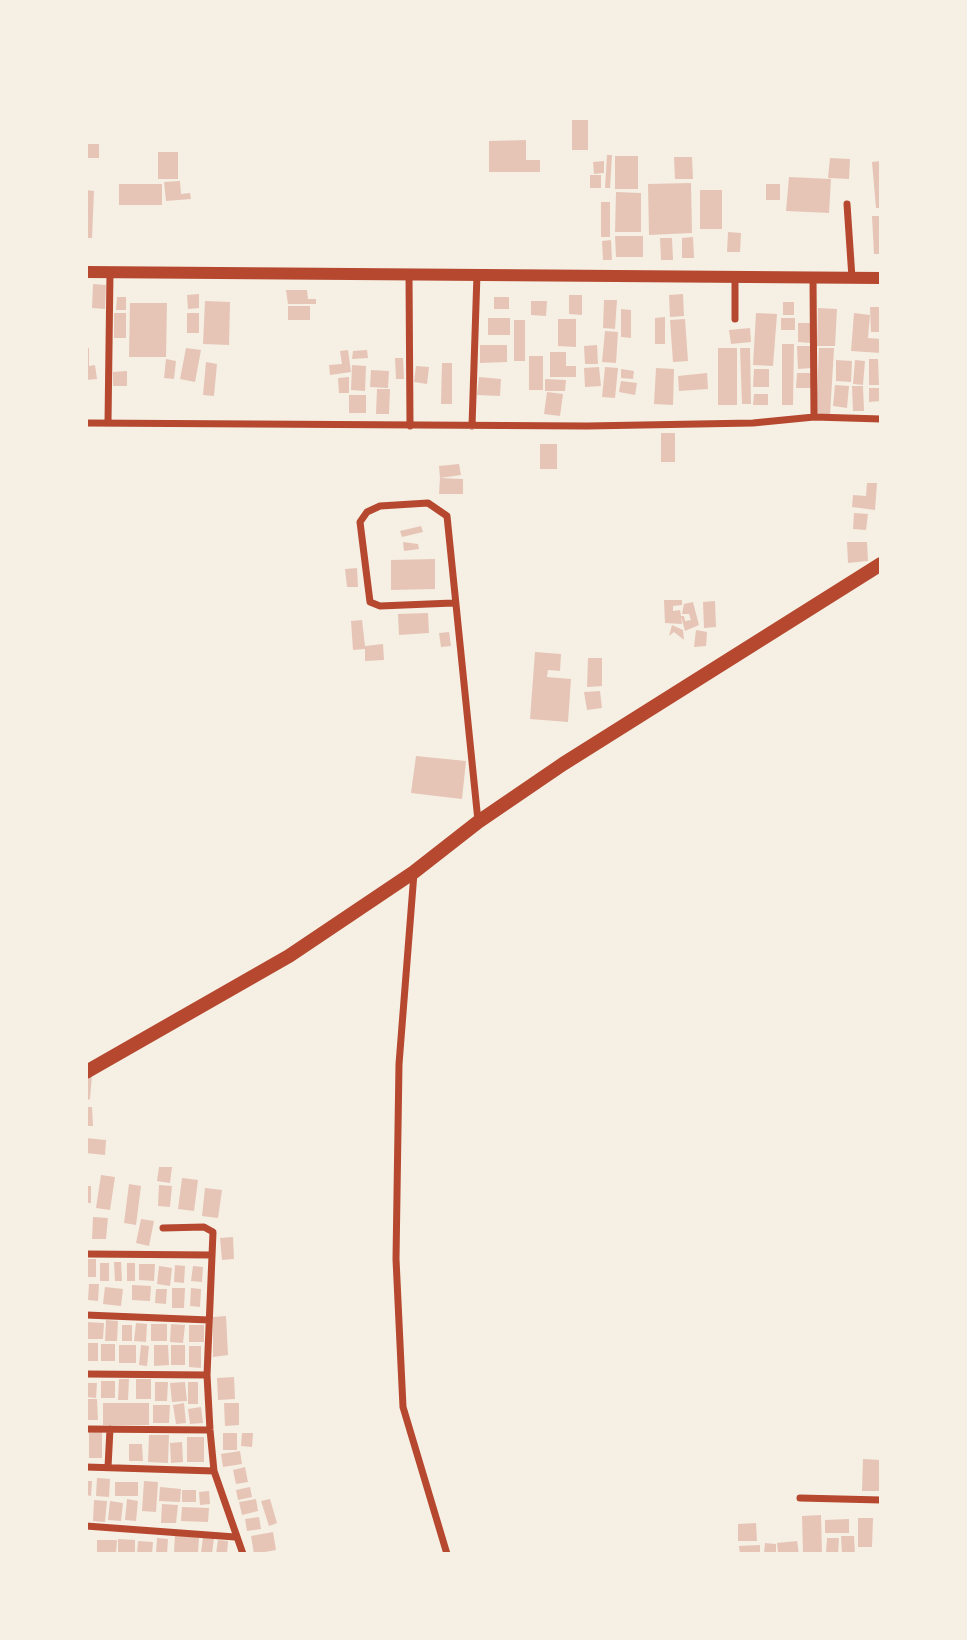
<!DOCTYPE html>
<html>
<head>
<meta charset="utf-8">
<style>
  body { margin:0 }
  #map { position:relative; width:967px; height:1640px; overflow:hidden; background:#f6efe4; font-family:Commissioner,sans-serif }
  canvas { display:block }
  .frame { position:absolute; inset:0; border:88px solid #f6efe4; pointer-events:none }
</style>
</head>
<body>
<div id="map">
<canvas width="967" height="1640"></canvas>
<div class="frame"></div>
</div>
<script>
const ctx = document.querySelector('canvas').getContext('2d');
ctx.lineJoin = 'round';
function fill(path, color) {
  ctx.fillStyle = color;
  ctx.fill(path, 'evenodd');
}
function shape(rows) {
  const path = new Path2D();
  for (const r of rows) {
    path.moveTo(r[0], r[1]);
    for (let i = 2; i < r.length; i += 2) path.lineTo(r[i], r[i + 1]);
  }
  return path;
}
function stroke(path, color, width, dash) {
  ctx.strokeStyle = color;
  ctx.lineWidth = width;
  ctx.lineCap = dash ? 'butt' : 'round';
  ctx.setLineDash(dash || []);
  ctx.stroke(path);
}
fill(shape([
  [572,120,588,120,588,150,572,150],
  [526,140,526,160,540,160,540,172,489,172,489,141],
  [86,144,99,144,99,158,86,158],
  [158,152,178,152,178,179,158,179],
  [607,155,612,155,610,188,605,188],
  [615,156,638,156,638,189,615,189],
  [674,157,692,157,693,179,675,179],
  [830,158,850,159,849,179,828,178],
  [604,161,604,173,594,174,593,162],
  [881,161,881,208,876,208,872,162],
  [590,175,601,175,601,188,590,188],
  [789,177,831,179,829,213,786,211],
  [180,181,181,194,190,193,191,199,166,201,164,182],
  [691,183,692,233,649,235,648,184],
  [119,184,162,184,162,205,119,205],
  [766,184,780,184,780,200,766,200],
  [86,190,94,191,92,238,86,238],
  [700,190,722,190,722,229,700,229],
  [616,192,641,193,641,232,615,232],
  [601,202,610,202,610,237,601,237],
  [872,216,881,216,881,254,874,254],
  [728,232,741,233,740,252,727,252],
  [615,236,643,236,643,257,616,257],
  [693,237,694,258,682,258,682,238],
  [660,238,672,238,673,260,661,260],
  [611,240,612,260,603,260,602,241],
  [93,284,106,285,105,309,92,308],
  [286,290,307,290,308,299,316,299,316,304,288,304],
  [199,294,199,308,188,309,187,295],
  [683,294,684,316,670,317,669,295],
  [569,295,582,295,582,315,569,314],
  [117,297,126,297,126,310,116,310],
  [494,297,509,297,509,309,494,309],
  [604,300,617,300,615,329,603,328],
  [205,301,230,302,229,345,203,344],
  [531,301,547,301,546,316,531,315],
  [783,302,794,302,794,315,783,315],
  [130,303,167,303,166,357,129,357],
  [288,306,310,306,310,320,288,320],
  [870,307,881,307,881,332,871,332],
  [818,308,837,309,835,346,817,346],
  [621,309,631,310,631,338,621,337],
  [114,313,126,313,126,338,114,338],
  [187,313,199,313,199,333,187,333],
  [756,313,777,314,773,366,753,365],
  [854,313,870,315,868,338,881,339,881,353,851,351],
  [665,317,665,344,655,344,655,318],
  [488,318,510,318,510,335,488,335],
  [781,318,795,318,795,330,781,330],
  [558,319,576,319,576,347,558,346],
  [685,319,688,361,673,362,670,320],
  [514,320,525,320,525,361,514,361],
  [798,323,811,323,811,343,798,342],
  [750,328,751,342,731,344,729,330],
  [605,331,618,332,616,363,602,362],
  [782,344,794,344,793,405,782,405],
  [480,345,507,345,507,362,480,363],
  [597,345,598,364,585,364,584,346],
  [797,346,811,346,812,368,798,369],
  [86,348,89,348,89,366,95,365,97,379,86,380],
  [186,348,201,350,195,382,180,379],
  [718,348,737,348,737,405,718,405],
  [740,348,750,348,751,404,742,404],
  [819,348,834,348,830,416,816,415],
  [348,350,351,372,330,375,329,365,342,364,340,351],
  [367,350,368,358,352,359,353,351],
  [550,352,566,352,566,366,576,366,576,377,550,377],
  [529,356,543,356,543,390,529,390],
  [395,358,403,358,404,379,396,379],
  [166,359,176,361,174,379,164,378],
  [869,359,878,359,879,385,869,385],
  [836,360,852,361,851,382,836,381],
  [855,360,865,361,863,385,853,384],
  [206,362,217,364,214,396,203,395],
  [442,363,452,363,452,404,441,404],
  [352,365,366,366,365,391,351,390],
  [416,366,429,367,427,384,414,382],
  [599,367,601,386,585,387,584,368],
  [605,367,618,368,615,398,602,397],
  [656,368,674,369,673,405,654,404],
  [621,369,634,371,633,379,621,378],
  [754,369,769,369,769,387,753,387],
  [371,370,389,371,388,388,370,387],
  [127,371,127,386,113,386,113,372],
  [707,373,708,389,679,391,678,376],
  [797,373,811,373,811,388,796,388],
  [349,377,349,393,339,393,338,378],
  [479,377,501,379,500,396,477,395],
  [545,379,566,380,565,391,545,391],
  [621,381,637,383,635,395,619,392],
  [835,385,849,386,847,408,833,406],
  [852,386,863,386,864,411,853,411],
  [869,388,881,388,881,401,869,402],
  [377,389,390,389,389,414,376,414],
  [547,392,563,394,560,416,544,414],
  [754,394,768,394,768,405,753,405],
  [349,395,366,395,366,413,349,413],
  [661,433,675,433,675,462,661,462],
  [540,444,557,444,557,469,540,469],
  [459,464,461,475,440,478,439,466],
  [440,478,463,479,463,494,439,494],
  [867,483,877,483,875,510,852,507,853,495,866,496],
  [854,513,868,514,866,530,853,529],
  [421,526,423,532,402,537,400,531],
  [403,542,418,544,419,549,404,551],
  [847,542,867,542,868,561,848,563],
  [435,559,435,589,391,590,391,560],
  [357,568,358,587,347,587,345,569],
  [664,600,682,600,682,605,673,606,673,611,680,610,681,616,684,616,685,621,691,620,689,614,682,614,684,604,693,602,699,625,685,631,681,616,682,624,665,623],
  [715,601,716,627,704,628,703,602],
  [428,613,429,633,399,635,398,614],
  [362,620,365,646,383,644,384,660,365,661,365,649,353,650,351,621],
  [672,625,683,630,684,640,674,632,669,636],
  [696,630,707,632,706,646,694,647],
  [449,632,451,646,441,647,439,633],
  [535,652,561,654,560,671,548,670,547,677,571,679,568,722,530,719],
  [588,658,602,658,602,686,587,687],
  [600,691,602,708,587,710,584,692],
  [416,756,466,761,462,799,411,793],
  [92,1075,90,1099,86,1101,86,1077],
  [86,1107,92,1107,93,1126,86,1126],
  [86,1138,106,1140,105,1155,86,1153],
  [159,1167,172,1167,170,1183,157,1181],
  [101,1175,115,1177,110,1210,96,1208],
  [182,1178,198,1180,194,1211,178,1209],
  [129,1184,141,1186,136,1225,124,1223],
  [159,1185,172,1186,170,1207,158,1206],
  [86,1186,91,1186,91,1203,86,1203],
  [205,1188,222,1190,218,1218,202,1216],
  [93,1217,108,1218,106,1239,92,1239],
  [141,1219,154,1221,149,1246,136,1243],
  [233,1237,234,1259,222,1260,220,1238],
  [87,1259,96,1259,96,1277,87,1277],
  [114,1262,121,1262,122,1281,115,1281],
  [100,1263,109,1263,109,1281,100,1281],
  [127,1263,135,1263,135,1281,127,1281],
  [139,1264,155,1264,154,1281,139,1280],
  [175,1265,185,1266,184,1283,174,1282],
  [159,1266,172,1268,170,1286,157,1284],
  [193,1266,203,1267,202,1282,191,1281],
  [89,1284,99,1284,98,1301,88,1300],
  [132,1285,151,1286,150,1301,132,1300],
  [105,1287,123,1289,121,1306,103,1304],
  [172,1288,185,1288,184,1308,172,1308],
  [191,1288,201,1289,200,1307,190,1306],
  [156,1289,167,1289,166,1304,155,1303],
  [226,1316,228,1355,213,1357,213,1317],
  [106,1320,118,1321,117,1341,105,1341],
  [86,1322,104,1323,103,1339,86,1339],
  [136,1323,147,1324,146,1342,134,1341],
  [151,1324,167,1324,167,1341,151,1341],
  [171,1324,185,1325,183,1343,170,1342],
  [122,1325,132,1325,132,1341,122,1341],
  [189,1325,204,1325,204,1342,189,1342],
  [86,1343,98,1343,98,1361,86,1361],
  [101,1344,115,1344,115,1361,101,1361],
  [119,1345,136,1345,136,1363,119,1363],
  [141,1345,149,1346,147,1366,139,1365],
  [154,1345,168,1345,169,1365,154,1366],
  [171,1345,185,1345,185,1365,171,1365],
  [189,1346,201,1346,201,1368,189,1367],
  [234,1377,235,1399,218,1400,217,1378],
  [119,1379,129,1379,128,1400,118,1400],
  [136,1379,151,1379,151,1399,136,1399],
  [101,1381,115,1381,115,1398,101,1398],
  [155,1382,168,1382,167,1401,155,1401],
  [185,1382,187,1401,172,1402,170,1383],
  [188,1382,198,1382,198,1404,188,1404],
  [87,1383,97,1383,96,1398,86,1397],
  [86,1399,97,1399,98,1420,87,1420],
  [103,1403,149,1403,149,1425,103,1425],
  [184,1403,186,1423,176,1424,173,1405],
  [224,1403,239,1403,239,1425,225,1426],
  [153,1405,170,1405,169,1423,153,1423],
  [201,1407,203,1423,190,1424,188,1409],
  [89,1430,102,1431,102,1458,89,1458],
  [223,1433,237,1433,237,1450,223,1450],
  [242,1433,253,1433,252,1447,241,1446],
  [149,1435,169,1435,168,1463,148,1462],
  [187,1437,204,1437,204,1462,187,1462],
  [182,1442,183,1462,171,1463,170,1443],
  [129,1444,142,1444,143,1461,129,1461],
  [240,1451,242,1464,223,1467,221,1454],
  [863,1459,881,1460,881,1491,862,1491],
  [245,1467,248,1482,236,1484,233,1470],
  [97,1478,110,1479,109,1497,96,1496],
  [86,1481,92,1481,91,1496,86,1495],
  [144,1481,158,1482,156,1512,142,1511],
  [115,1482,138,1482,138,1496,115,1496],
  [160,1487,181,1489,180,1502,159,1501],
  [250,1487,252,1497,238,1500,236,1490],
  [182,1490,196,1490,196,1502,182,1502],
  [209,1491,210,1504,200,1505,199,1492],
  [127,1499,138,1501,136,1521,125,1520],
  [256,1499,258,1511,242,1515,239,1502],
  [270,1499,277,1523,269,1526,261,1501],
  [94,1500,107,1501,105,1522,93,1521],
  [110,1501,123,1503,121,1521,108,1520],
  [162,1504,178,1505,176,1523,161,1523],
  [182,1507,209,1508,208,1522,181,1521],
  [821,1515,822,1554,803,1554,802,1516],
  [259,1517,261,1529,247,1531,245,1519],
  [858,1518,873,1518,872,1547,858,1547],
  [849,1519,849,1533,825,1533,825,1520],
  [756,1523,757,1541,738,1541,738,1524],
  [273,1532,276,1550,254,1554,251,1536],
  [175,1533,199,1538,198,1553,174,1554],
  [841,1536,854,1536,855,1554,842,1554],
  [203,1537,214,1538,212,1554,201,1553],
  [157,1538,168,1539,167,1554,156,1554],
  [827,1538,839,1538,838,1554,826,1553],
  [118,1539,135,1540,135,1554,118,1554],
  [97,1540,117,1540,116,1553,97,1553],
  [218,1540,228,1541,227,1554,216,1554],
  [138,1541,153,1542,152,1554,137,1554],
  [797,1541,799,1554,778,1554,777,1543],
  [765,1543,776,1544,776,1554,764,1554],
  [760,1545,760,1554,740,1554,739,1546]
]), '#e6c5b7');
stroke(shape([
  [847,204,852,278],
  [409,273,410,426],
  [735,276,735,319],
  [813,277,814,417],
  [108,422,110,272],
  [86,423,587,426,753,423,814,417,881,419],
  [472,426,477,274],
  [453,603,380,606,370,602,360,522,367,512,380,506,428,503,447,516,478,821],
  [414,873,399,1064,396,1259,401,1365,403,1407,447,1554],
  [163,1228,204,1227,213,1232,207,1375,210,1430,214,1471,243,1554],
  [86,1254,212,1255],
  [86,1315,209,1320],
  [86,1374,207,1375],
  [86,1429,210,1430],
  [86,1467,214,1471],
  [108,1467,110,1429],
  [800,1498,881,1500],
  [86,1526,235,1537]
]), '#b5482f', 7);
stroke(shape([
  [86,272,881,278]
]), '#b5482f', 12);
stroke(shape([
  [86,1072,289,956,414,872,478,822,563,764,881,564]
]), '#b5482f', 14);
</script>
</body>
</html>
